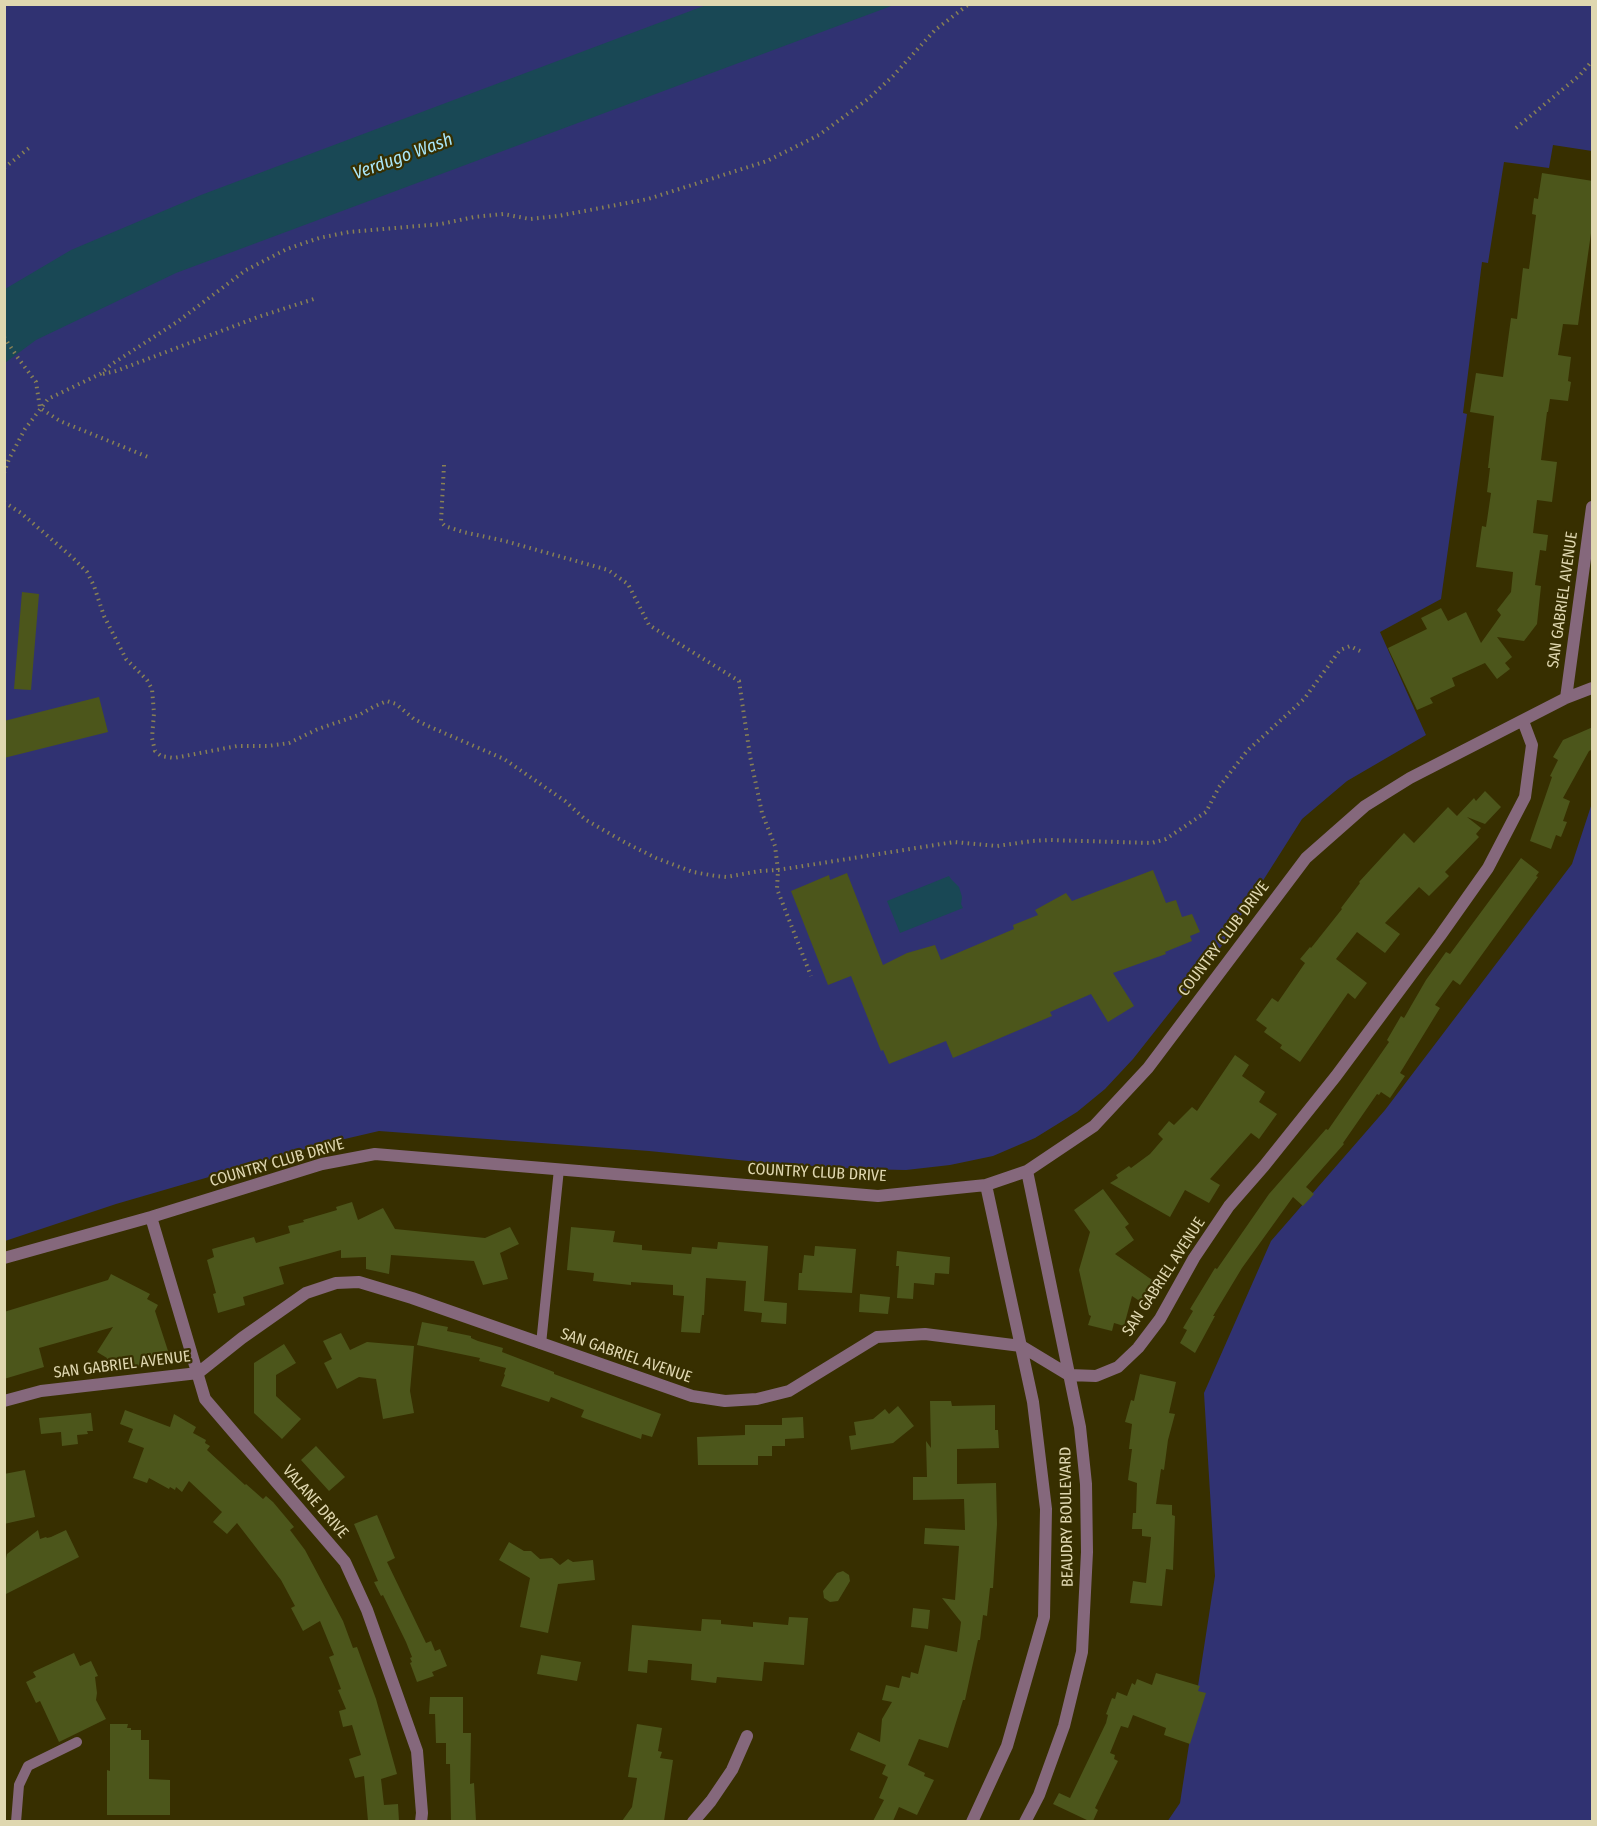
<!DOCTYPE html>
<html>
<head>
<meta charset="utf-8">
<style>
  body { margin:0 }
  #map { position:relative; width:1597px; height:1826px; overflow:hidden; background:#372f00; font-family:"Fira Sans Condensed",sans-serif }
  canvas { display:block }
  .frame { position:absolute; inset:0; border:6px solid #dfd7b0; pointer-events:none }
</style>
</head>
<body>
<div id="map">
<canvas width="1597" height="1826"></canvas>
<div class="frame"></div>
</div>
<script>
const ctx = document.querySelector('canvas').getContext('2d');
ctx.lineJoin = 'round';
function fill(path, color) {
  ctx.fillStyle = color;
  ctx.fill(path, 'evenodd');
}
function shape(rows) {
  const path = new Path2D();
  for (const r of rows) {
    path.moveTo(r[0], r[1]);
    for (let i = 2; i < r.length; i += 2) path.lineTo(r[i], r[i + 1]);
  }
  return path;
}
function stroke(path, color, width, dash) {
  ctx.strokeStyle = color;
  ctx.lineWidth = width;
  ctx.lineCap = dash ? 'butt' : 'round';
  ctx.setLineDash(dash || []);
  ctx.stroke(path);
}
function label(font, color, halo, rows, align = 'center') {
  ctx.font = font + ' "Fira Sans Condensed",sans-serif';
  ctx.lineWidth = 4.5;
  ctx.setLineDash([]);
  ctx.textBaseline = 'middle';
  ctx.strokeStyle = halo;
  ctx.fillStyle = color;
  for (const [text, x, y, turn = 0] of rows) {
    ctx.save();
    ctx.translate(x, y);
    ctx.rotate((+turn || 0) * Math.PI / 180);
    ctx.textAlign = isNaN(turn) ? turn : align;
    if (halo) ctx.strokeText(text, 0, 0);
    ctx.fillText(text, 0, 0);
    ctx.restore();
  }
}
fill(shape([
  [5,5,1592,5,1592,151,1553,145,1549,168,1504,162,1488,263,1482,262,1463,413,1467,414,1441,599,1380,632,1426,735,1347,781,1302,819,1219,950,1133,1059,1105,1089,1077,1112,1035,1138,993,1156,950,1165,906,1170,859,1169,768,1163,649,1151,379,1131,319,1145,116,1204,5,1241],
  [1592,803,1592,1821,1167,1822,1180,1803,1215,1576,1204,1393,1271,1241,1385,1110,1572,864]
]), '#303272');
fill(shape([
  [709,4,894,5,176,273,36,340,5,363,5,289,71,250,201,195],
  [949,876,951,879,959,887,962,897,961,904,963,908,900,933,887,901]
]), '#194855');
fill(shape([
  [1542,173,1593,181,1593,219,1578,325,1563,324,1558,355,1571,357,1568,381,1571,382,1568,401,1550,399,1548,412,1547,412,1541,460,1557,462,1552,502,1537,500,1533,533,1548,535,1546,551,1540,550,1535,585,1541,586,1537,624,1524,641,1497,637,1512,657,1505,663,1510,669,1497,679,1485,663,1452,678,1455,686,1430,698,1433,703,1417,710,1388,648,1427,629,1421,618,1441,608,1448,621,1466,612,1481,643,1501,615,1497,610,1511,592,1513,572,1476,567,1482,526,1486,527,1491,493,1487,492,1490,468,1488,468,1494,416,1470,412,1476,373,1503,377,1511,318,1517,319,1523,268,1529,269,1536,215,1532,214,1534,198,1538,199],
  [22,592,39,594,31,690,14,689],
  [99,697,108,732,4,758,4,721],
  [1593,727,1593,749,1589,751,1563,798,1570,801,1563,821,1567,822,1561,837,1556,835,1551,849,1530,841,1552,777,1550,776,1558,760,1553,757,1563,740],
  [1485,791,1501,807,1485,824,1467,817,1481,828,1476,834,1479,837,1445,872,1449,876,1429,896,1419,887,1385,923,1400,934,1385,953,1357,932,1336,959,1367,983,1355,999,1348,993,1300,1062,1280,1048,1282,1045,1264,1032,1267,1028,1256,1020,1272,998,1278,1002,1305,963,1300,959,1310,947,1311,948,1342,909,1341,908,1360,883,1359,882,1404,833,1414,843,1448,807,1457,816,1474,798,1476,801],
  [1521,858,1539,872,1536,876,1538,877,1460,985,1453,980,1435,1005,1440,1008,1400,1073,1405,1076,1390,1098,1381,1092,1379,1095,1377,1094,1343,1143,1344,1144,1306,1187,1314,1194,1303,1206,1293,1197,1242,1268,1213,1316,1215,1316,1195,1353,1180,1343,1187,1330,1183,1328,1193,1311,1190,1309,1215,1268,1217,1269,1269,1194,1326,1129,1328,1130,1389,1042,1387,1040,1401,1016,1404,1018,1426,980,1446,952,1450,954],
  [1153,870,1166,903,1176,900,1182,917,1192,914,1200,932,1190,936,1192,941,1165,952,1166,954,1113,973,1134,1006,1108,1022,1091,994,1050,1012,1052,1016,953,1058,946,1041,889,1064,883,1050,881,1051,851,976,828,985,791,891,829,875,830,880,847,873,883,965,907,953,935,945,941,960,1014,929,1013,925,1038,915,1035,910,1066,893,1072,901],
  [1235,1055,1249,1065,1242,1076,1265,1092,1259,1102,1277,1114,1259,1139,1251,1133,1210,1179,1220,1185,1209,1203,1185,1190,1170,1217,1110,1183,1118,1178,1116,1175,1129,1166,1131,1168,1150,1154,1163,1139,1158,1134,1169,1121,1174,1125,1192,1107,1197,1111],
  [1103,1189,1129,1224,1125,1227,1134,1240,1115,1254,1155,1282,1141,1302,1132,1296,1124,1326,1114,1323,1112,1331,1088,1325,1091,1316,1089,1315,1079,1270,1090,1232,1074,1210],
  [352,1202,358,1220,383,1208,395,1229,485,1238,510,1227,519,1244,500,1253,508,1279,483,1285,474,1261,391,1255,389,1274,366,1269,366,1257,341,1258,341,1250,279,1267,284,1284,243,1297,245,1305,218,1313,213,1294,216,1293,207,1260,214,1257,212,1249,254,1237,256,1243,290,1233,288,1226,304,1222,303,1220,337,1210,336,1207],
  [571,1227,615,1231,613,1242,642,1245,642,1250,691,1254,692,1247,717,1249,718,1242,768,1246,764,1301,787,1303,786,1324,761,1322,762,1313,744,1311,746,1281,706,1278,704,1315,702,1315,700,1333,681,1332,684,1296,673,1295,673,1285,631,1282,631,1285,593,1281,594,1273,567,1270],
  [815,1246,856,1249,852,1293,798,1290,799,1273,802,1273,804,1255,814,1256],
  [897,1251,950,1257,949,1274,935,1273,934,1285,914,1283,913,1299,897,1298,899,1266,896,1266],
  [111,1274,150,1294,147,1299,158,1305,155,1311,170,1357,136,1368,106,1360,107,1358,97,1352,113,1327,39,1348,44,1367,4,1379,4,1312,108,1280],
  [860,1294,890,1297,888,1314,859,1312],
  [422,1322,448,1327,447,1331,471,1336,471,1338,478,1341,503,1348,502,1352,554,1372,554,1374,661,1414,652,1437,642,1434,641,1439,581,1417,584,1410,551,1397,549,1402,501,1386,505,1375,504,1374,506,1368,479,1361,480,1358,417,1345],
  [341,1333,350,1350,367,1342,414,1346,410,1391,414,1413,383,1419,376,1379,359,1377,337,1389,324,1363,332,1359,323,1341],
  [284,1344,296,1363,276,1375,276,1396,301,1419,282,1439,254,1413,254,1363],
  [1140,1374,1176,1382,1169,1413,1175,1414,1168,1440,1164,1470,1161,1469,1156,1504,1172,1505,1172,1515,1175,1516,1173,1570,1166,1569,1162,1606,1130,1603,1133,1581,1146,1583,1151,1537,1142,1536,1142,1529,1132,1529,1133,1513,1136,1513,1137,1483,1128,1480,1132,1449,1129,1449,1132,1424,1125,1422,1131,1400,1134,1401],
  [930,1401,951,1401,952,1406,995,1405,995,1430,998,1430,999,1448,957,1449,957,1484,996,1483,997,1524,993,1588,990,1588,987,1616,983,1615,980,1640,978,1640,965,1700,963,1700,948,1748,919,1739,908,1765,925,1773,924,1776,934,1780,917,1815,899,1807,893,1821,873,1821,884,1800,879,1798,888,1777,882,1774,886,1765,850,1750,858,1732,880,1742,882,1719,892,1702,882,1700,886,1685,899,1688,902,1676,910,1678,911,1672,918,1674,925,1645,957,1652,961,1622,942,1598,955,1600,959,1546,924,1544,925,1528,965,1530,964,1499,913,1500,913,1477,927,1477,926,1441,931,1448],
  [898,1406,914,1426,893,1443,851,1450,849,1436,856,1435,854,1422,873,1419,885,1409,889,1414],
  [125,1410,170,1427,174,1414,196,1427,193,1433,206,1440,205,1443,210,1446,207,1450,245,1485,246,1484,263,1499,266,1496,273,1502,294,1527,290,1530,305,1550,343,1621,353,1648,357,1647,376,1699,397,1774,381,1779,384,1805,398,1804,399,1821,368,1821,364,1776,355,1778,349,1759,361,1755,352,1725,343,1727,339,1711,346,1709,338,1690,341,1689,329,1657,334,1655,320,1621,303,1631,291,1608,295,1606,281,1580,237,1523,227,1534,213,1522,222,1512,189,1481,182,1492,176,1487,175,1490,170,1487,169,1489,149,1478,147,1483,133,1478,144,1448,128,1442,133,1429,120,1424],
  [91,1413,93,1431,87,1431,88,1434,77,1435,78,1444,62,1446,61,1432,41,1434,39,1418],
  [803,1417,804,1438,785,1439,785,1446,772,1446,772,1456,758,1456,758,1465,698,1465,697,1437,745,1435,745,1425,782,1425,782,1418],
  [316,1446,345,1477,329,1491,301,1460],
  [25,1470,35,1517,4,1524,4,1474],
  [377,1515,395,1558,387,1562,426,1643,431,1641,435,1651,440,1649,447,1666,432,1672,434,1676,417,1682,410,1663,412,1662,410,1658,412,1657,406,1642,383,1595,381,1596,374,1582,378,1581,354,1524],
  [38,1530,40,1539,46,1537,47,1538,51,1537,66,1530,79,1557,4,1595,4,1568,7,1554],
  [509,1542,524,1551,531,1551,540,1559,552,1558,560,1565,568,1559,573,1562,593,1560,595,1580,558,1584,548,1633,520,1627,530,1578,499,1560],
  [843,1571,849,1575,850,1581,838,1601,830,1602,824,1598,823,1591,837,1573],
  [913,1608,930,1610,928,1629,911,1627],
  [789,1617,808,1618,804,1665,764,1662,762,1681,717,1677,716,1683,691,1680,692,1664,648,1660,647,1673,628,1671,632,1625,701,1631,702,1619,721,1620,721,1624,753,1627,753,1622,788,1625],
  [74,1653,80,1666,91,1661,98,1676,95,1677,97,1693,96,1700,106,1719,59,1742,40,1701,36,1703,26,1682,36,1677,33,1672],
  [541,1655,581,1662,577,1681,537,1674],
  [1156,1673,1200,1686,1198,1691,1206,1693,1190,1744,1164,1735,1166,1728,1133,1715,1128,1728,1121,1726,1110,1753,1115,1755,1114,1759,1118,1761,1095,1808,1098,1810,1093,1821,1089,1821,1053,1804,1059,1793,1070,1798,1106,1723,1108,1715,1106,1714,1112,1698,1115,1699,1117,1692,1127,1696,1132,1683,1135,1685,1137,1679,1152,1685],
  [430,1697,463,1697,463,1733,471,1733,470,1784,474,1783,476,1821,451,1821,450,1764,446,1764,446,1743,436,1743,435,1714,429,1714],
  [110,1724,128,1724,127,1728,131,1728,131,1730,141,1730,141,1740,149,1740,149,1779,170,1780,170,1815,107,1815,107,1770,110,1771],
  [637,1724,662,1728,658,1751,662,1752,660,1758,673,1760,664,1821,622,1821,632,1807,637,1778,628,1777]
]), '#4c561b');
stroke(shape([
  [1516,128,1580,75,1592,61],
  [4,168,29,148],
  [4,337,18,358,36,382,40,408,60,421,148,457],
  [103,374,116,371,258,317,314,299],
  [444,465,441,522,445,526,463,532,505,541,608,570,628,584,649,625,739,681,750,756,762,813,775,846,778,870,777,889,811,976],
  [4,473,9,459,25,429,48,399,100,374,112,364,177,322,246,270,287,249,319,238,349,232,441,224,474,217,503,214,530,219,558,216,648,199,767,161,819,135,868,99,893,76,935,30,969,4],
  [4,502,21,513,72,557,87,572,94,586,104,616,126,659,147,680,152,689,154,713,152,738,155,751,161,756,174,758,237,746,268,746,289,743,318,729,359,715,373,707,387,701,396,704,414,719,428,726,504,759,565,801,586,820,626,843,656,858,693,872,716,876,726,877,760,871,778,870,954,842,997,846,1032,841,1049,840,1152,843,1166,839,1206,812,1219,787,1247,751,1304,699,1340,650,1350,646,1360,651]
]), '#888055', 4, [1.5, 4.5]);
stroke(shape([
  [541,1344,559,1169],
  [16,1822,19,1785,28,1766,77,1742]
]), '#85687c', 10);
stroke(shape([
  [1566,698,1592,507],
  [151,1217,205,1399,345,1562,367,1610,417,1751,422,1813,421,1822],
  [4,1258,151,1217,322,1164,375,1154,878,1196,986,1185,1027,1171,1094,1126,1148,1068,1306,858,1365,806,1410,778,1566,698,1592,688],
  [4,1401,41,1391,198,1373,242,1338,306,1293,336,1283,359,1282,412,1298,692,1396,725,1401,757,1399,789,1391,877,1337,925,1334,1021,1346,1069,1375,1096,1376,1118,1367,1138,1348,1160,1319,1194,1258,1229,1206,1264,1166,1336,1076,1440,936,1488,868,1525,797,1532,745,1523,721],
  [693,1822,711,1801,732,1770,747,1736],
  [972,1822,1007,1746,1044,1617,1046,1509,1033,1402,986,1185],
  [1025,1822,1039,1795,1064,1726,1082,1652,1087,1552,1086,1484,1080,1427,1027,1171]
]), '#85687c', 12);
label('16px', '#dfd7b0', '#372f00', [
  ["SAN GABRIEL AVENUE",1563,600,-82],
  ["COUNTRY CLUB DRIVE",1224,939,-53],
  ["COUNTRY CLUB DRIVE",277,1163,-16],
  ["COUNTRY CLUB DRIVE",817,1173,3],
  ["SAN GABRIEL AVENUE",1164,1277,-57],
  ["SAN GABRIEL AVENUE",626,1356,19],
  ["SAN GABRIEL AVENUE",122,1365,-7],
  ["VALANE DRIVE",315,1502,49],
  ["BEAUDRY BOULEVARD",1067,1517,-91]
]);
label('italic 18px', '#a9e6f8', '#372f00', [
  ["Verdugo Wash",403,157,-20]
]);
</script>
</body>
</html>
